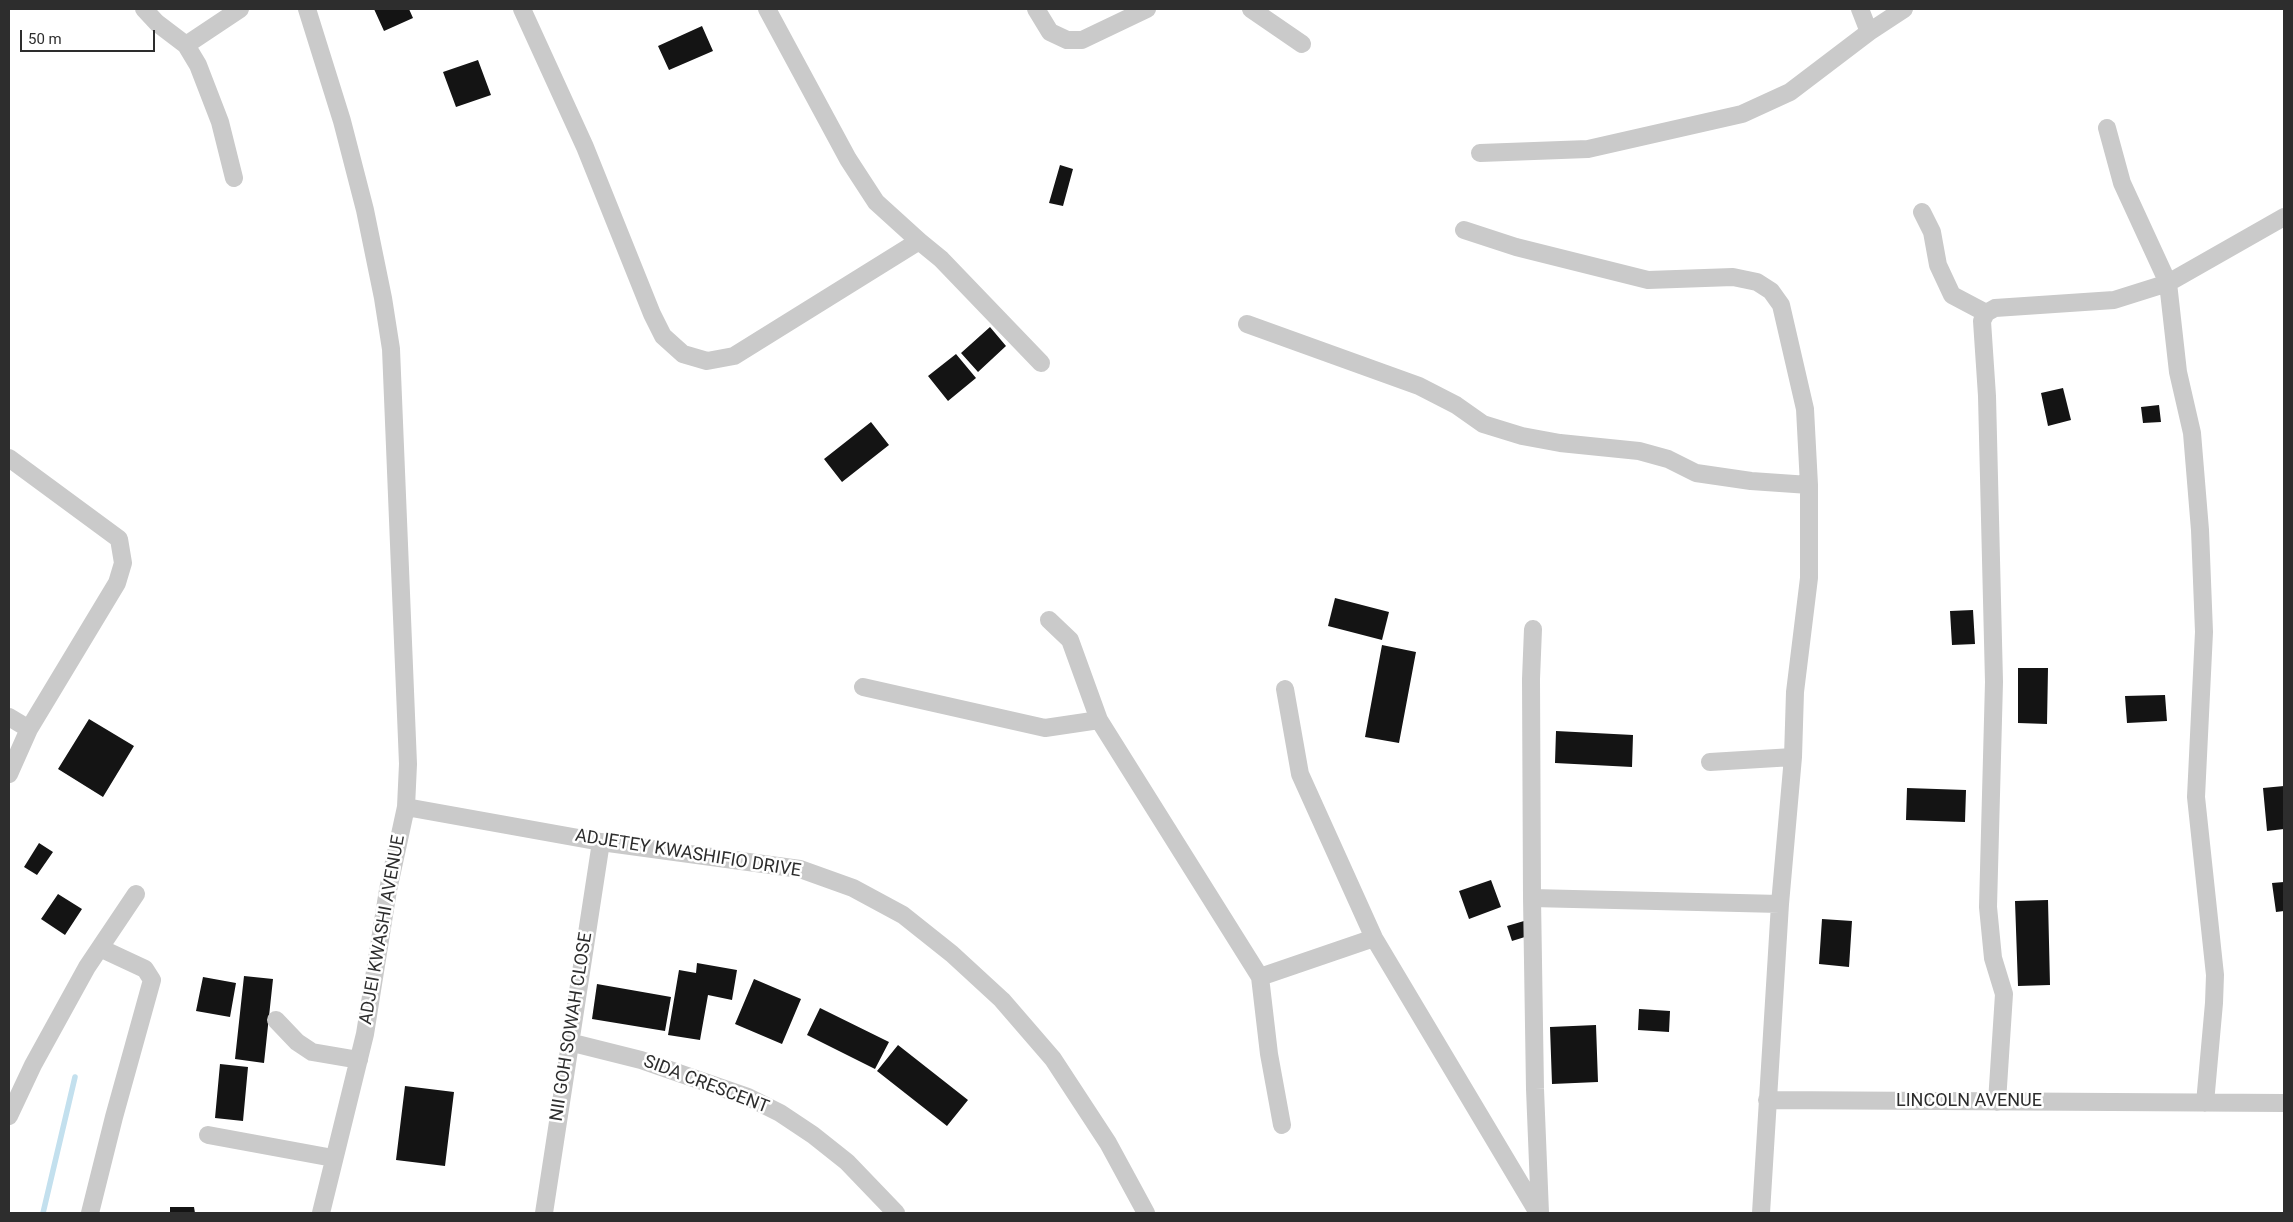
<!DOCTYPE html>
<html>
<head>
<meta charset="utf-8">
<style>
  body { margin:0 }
  #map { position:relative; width:2293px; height:1222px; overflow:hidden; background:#fff; font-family:Roboto,sans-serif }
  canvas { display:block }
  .frame { position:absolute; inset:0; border:10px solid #2d2d2d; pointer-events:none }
  .scale { position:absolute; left:20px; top:30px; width:135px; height:22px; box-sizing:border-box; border:2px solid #2d2d2d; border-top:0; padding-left:6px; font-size:15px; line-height:18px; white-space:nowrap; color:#2d2d2d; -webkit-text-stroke:4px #fff; paint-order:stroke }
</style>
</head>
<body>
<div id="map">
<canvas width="2293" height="1222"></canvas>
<div class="frame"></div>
<div class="scale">50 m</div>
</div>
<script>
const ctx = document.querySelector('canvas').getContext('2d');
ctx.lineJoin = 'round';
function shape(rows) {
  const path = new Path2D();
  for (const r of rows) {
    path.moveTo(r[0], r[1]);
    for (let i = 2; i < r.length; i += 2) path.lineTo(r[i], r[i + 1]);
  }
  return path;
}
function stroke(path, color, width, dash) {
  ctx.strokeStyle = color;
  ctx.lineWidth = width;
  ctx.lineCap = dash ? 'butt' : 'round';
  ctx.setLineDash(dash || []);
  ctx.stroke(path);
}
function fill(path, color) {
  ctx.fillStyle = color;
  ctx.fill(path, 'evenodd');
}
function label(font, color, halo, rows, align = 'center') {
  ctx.font = font + ' Roboto,sans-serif';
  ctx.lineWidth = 5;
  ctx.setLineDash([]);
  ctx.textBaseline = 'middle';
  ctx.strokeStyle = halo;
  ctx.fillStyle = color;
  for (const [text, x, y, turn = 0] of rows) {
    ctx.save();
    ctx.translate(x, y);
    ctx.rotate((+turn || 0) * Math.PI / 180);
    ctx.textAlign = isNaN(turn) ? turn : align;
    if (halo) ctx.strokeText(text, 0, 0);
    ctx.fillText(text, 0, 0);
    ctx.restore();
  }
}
stroke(shape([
  [43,1213,75,1077]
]), '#c3e0ee', 5.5);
fill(shape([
  [374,9,409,9,413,18,384,31],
  [702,26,713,51,669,70,658,46],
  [478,60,491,95,456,107,443,72],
  [1060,165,1073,169,1063,206,1049,203],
  [990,327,1006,346,978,372,961,353],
  [956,354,976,378,948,401,928,376],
  [2063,388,2071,420,2048,426,2041,393],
  [2159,405,2161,422,2143,423,2141,407],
  [871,422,889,445,842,482,824,459],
  [1335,598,1389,612,1382,640,1328,626],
  [1973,610,1975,644,1952,645,1950,611],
  [1382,645,1416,652,1399,743,1365,737],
  [2018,668,2048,668,2047,724,2018,723],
  [2165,695,2167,721,2127,723,2125,696],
  [89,719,134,746,103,797,58,769],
  [1556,731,1633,735,1632,767,1555,763],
  [2284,786,2284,829,2267,831,2263,788],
  [1907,788,1966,790,1965,822,1906,820],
  [39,843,53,852,37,875,24,867],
  [1491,880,1501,907,1469,919,1459,891],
  [2284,882,2284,911,2276,912,2272,883],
  [58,894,82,909,65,935,41,919],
  [2048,900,2050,985,2018,986,2015,901],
  [1822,919,1852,921,1849,967,1819,964],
  [1524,921,1528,936,1512,941,1507,926],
  [697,963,737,970,732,1000,708,995,700,1040,668,1035,679,970,696,973],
  [244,976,273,979,264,1063,235,1059],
  [203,977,236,983,230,1017,196,1011],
  [754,979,801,999,782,1044,735,1024],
  [597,984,671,997,665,1031,592,1019],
  [820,1008,889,1042,875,1069,807,1035],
  [1639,1009,1670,1011,1669,1032,1638,1030],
  [1596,1025,1598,1082,1552,1084,1550,1027],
  [898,1045,968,1100,947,1126,877,1071],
  [220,1064,248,1067,243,1121,215,1118],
  [405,1086,454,1092,445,1166,396,1160],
  [170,1207,194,1207,195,1213,170,1213]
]), '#141414');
stroke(shape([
  [144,9,157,23,186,45,198,65,220,122,234,178],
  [307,9,342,121,365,210,383,298,391,349,408,764,406,807,388,890,365,1034,321,1213],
  [522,9,585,147,652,314,663,336,683,354,707,361,734,356,919,241,941,259,1041,363],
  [767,9,848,159,876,202,919,241],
  [1036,9,1050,32,1067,40,1082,40,1147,9],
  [1251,9,1302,44],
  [1860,9,1869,32],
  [186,45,240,9],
  [2107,128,2122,183,2168,283,2178,372,2192,433,2200,530,2204,632,2196,797,2215,975,2214,1003,2205,1103],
  [1480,153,1588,149,1742,114,1790,92,1869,32,1904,9],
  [1922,212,1932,232,1938,265,1952,295,1986,313],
  [1464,230,1516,247,1648,280,1733,277,1757,282,1771,291,1781,305,1805,409,1809,485,1809,578,1795,692,1793,757,1780,904,1761,1213],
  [1247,324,1419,386,1456,405,1483,424,1522,436,1560,443,1639,451,1668,459,1696,473,1751,481,1809,485],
  [9,458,119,539,123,563,117,583,29,729,9,774],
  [1049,620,1070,640,1099,720,1260,977,1374,938],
  [1533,629,1531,679,1532,898,1535,1089,1540,1213],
  [863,687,1045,728,1099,720],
  [1285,689,1300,774,1374,938,1538,1213],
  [9,717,29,729],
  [1710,762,1793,757],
  [406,807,601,842,800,869,853,888,903,915,952,954,1002,1000,1053,1059,1108,1143,1146,1213],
  [1532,898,1780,904],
  [1260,977,1269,1054,1282,1125],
  [276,1020,297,1042,312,1052,359,1060],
  [569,1042,641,1060,748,1097,780,1113,813,1135,847,1162,896,1213],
  [1767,1100,2284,1103],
  [1997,1102,2004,994,1993,958,1988,907,1994,682,1987,396,1982,321,1986,313,1995,308,2114,300,2168,283,2284,217],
  [9,1116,33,1065,87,967,136,894],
  [208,1135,333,1158],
  [90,1213,114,1117,152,980,145,969,100,948],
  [544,1213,601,842]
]), '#cacaca', 18);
label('18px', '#2d2d2d', '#fff', [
  ["ADJETEY KWASHIFIO DRIVE",688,854,9],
  ["ADJEI KWASHI AVENUE",383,930,-80],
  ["NII GOH SOWAH CLOSE",572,1027,-81],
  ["SIDA CRESCENT",706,1085,21],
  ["LINCOLN AVENUE",1969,1101]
]);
</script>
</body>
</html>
